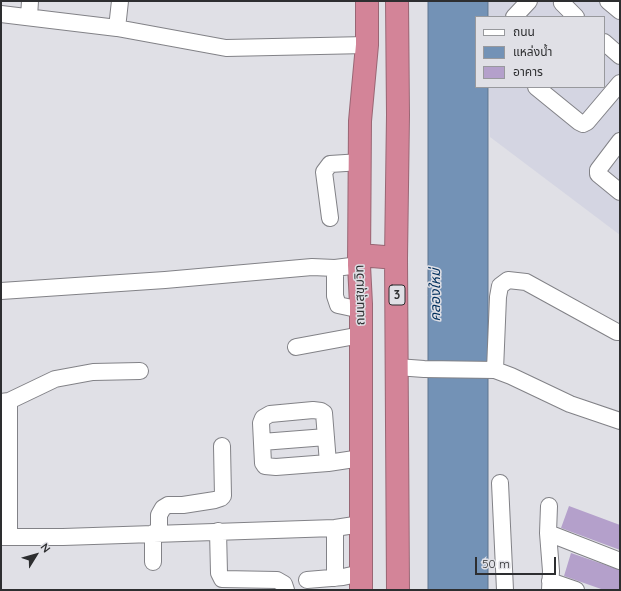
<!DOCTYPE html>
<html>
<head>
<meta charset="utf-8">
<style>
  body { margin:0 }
  #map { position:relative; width:621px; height:591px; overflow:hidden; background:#e0e0e6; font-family:Quicksand,"Noto Sans Thai",sans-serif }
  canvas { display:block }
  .frame { position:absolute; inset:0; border:2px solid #2d2e30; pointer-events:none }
  .legend { position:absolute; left:475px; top:16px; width:130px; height:72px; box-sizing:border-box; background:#e0e0e6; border:1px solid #98999d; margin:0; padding:5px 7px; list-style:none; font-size:12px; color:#2d2e30 }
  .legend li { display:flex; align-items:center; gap:8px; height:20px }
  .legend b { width:20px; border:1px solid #98999d }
  .north { position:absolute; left:16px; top:535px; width:40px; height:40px; -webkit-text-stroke:3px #e0e0e6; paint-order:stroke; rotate:53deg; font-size:11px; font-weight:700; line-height:16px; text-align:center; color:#2d2e30 }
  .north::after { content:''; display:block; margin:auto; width:14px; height:18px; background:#2d2e30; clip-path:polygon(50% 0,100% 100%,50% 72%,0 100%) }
  .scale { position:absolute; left:475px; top:557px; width:81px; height:18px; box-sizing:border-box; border:2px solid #2d2e30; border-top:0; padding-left:5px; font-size:12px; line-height:14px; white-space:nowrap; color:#2d2e30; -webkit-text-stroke:3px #e0e0e6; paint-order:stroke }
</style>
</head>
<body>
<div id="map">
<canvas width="621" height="591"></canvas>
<div class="frame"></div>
<ul class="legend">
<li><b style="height:5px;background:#fff"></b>ถนน</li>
<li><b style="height:11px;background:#7392b6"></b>แหล่งน้ำ</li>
<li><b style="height:11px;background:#b4a0cb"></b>อาคาร</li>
</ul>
<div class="north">N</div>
<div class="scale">50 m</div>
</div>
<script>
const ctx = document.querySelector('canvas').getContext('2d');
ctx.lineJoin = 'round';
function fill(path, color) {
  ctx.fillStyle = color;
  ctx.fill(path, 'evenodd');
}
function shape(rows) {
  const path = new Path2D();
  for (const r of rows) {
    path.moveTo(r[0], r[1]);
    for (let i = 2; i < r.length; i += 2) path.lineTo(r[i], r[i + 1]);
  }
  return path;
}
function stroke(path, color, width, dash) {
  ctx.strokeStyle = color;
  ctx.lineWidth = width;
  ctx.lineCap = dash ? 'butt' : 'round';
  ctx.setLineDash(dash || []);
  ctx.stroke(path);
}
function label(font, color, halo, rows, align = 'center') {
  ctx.font = font + ' Quicksand,"Noto Sans Thai",sans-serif';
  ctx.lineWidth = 3;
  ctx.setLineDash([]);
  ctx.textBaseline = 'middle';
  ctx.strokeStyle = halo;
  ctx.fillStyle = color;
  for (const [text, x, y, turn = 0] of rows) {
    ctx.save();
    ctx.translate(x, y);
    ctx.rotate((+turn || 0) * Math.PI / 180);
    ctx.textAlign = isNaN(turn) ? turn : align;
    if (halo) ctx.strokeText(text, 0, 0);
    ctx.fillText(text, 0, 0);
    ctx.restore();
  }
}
fill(shape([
  [489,1,620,1,620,235,490,137,489,87,604,87,604,17,489,17]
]), '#d4d5e2');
const water = shape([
  [428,1,488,1,488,17,476,17,476,87,488,87,488,590,428,590,428,1]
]);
fill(water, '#7392b6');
stroke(water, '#5e748e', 1);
fill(shape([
  [569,506,620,525,620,550,561,528],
  [571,553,620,570,620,590,604,590,564,576]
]), '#b4a0cb');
const minor = shape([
  [563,1,562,3,576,17],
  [608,1,620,11],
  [1,14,117,28,226,48,367,45],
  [29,17,30,1],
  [514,17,529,1],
  [117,28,120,1],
  [604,42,620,56],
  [536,87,579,122,583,124,587,122,620,83],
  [620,141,598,170,598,174,620,192],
  [330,218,324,172,330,164,361,162],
  [335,268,335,296,338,305,352,308,361,304],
  [1,291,165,280,312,267,335,268,359,265],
  [296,347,361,335],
  [397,367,424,369,495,370,511,376,570,404,620,421],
  [495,370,498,297,500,286,508,280,526,282,617,332,620,332],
  [9,401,55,379,93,372,140,371],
  [1,402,9,401,9,536],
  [262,442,326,437],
  [328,463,324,413,321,411,313,410,270,414,263,418,261,423,263,463,265,466,276,467,328,463,361,458],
  [500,483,505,590],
  [549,506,548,533,551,571,550,590],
  [335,528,335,578],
  [218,531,219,573,222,579,277,580,284,584,286,590],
  [153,533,153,562],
  [159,533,159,515,163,508,168,505,183,505,215,500,221,498,223,496,222,446],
  [548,533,620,561],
  [1,537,63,537,335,528,361,524],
  [307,580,343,577,361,573],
  [550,581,576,590]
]);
const highway = shape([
  [397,1,398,115,396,258,398,590],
  [360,255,396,258],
  [361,590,361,304,359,265,360,121,367,45,367,1]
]);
stroke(minor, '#828287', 18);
stroke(highway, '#996674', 24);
stroke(minor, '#fff', 16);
stroke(highway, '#d38498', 22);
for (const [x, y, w] of [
  [397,295,16]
]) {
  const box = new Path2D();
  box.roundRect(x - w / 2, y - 10, w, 20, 3);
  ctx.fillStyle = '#e0e0e6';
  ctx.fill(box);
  stroke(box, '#2d2e30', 1);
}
label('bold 12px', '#2d2e30', null, [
  ["3",397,295]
]);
label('13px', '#2d2e30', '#e0e0e6', [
  ["ถนนสุขุมวิท",360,295,-91]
]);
label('italic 14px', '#002f5c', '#e0e0e6', [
  ["คลองใหม่",436,295,-90]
]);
</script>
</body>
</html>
